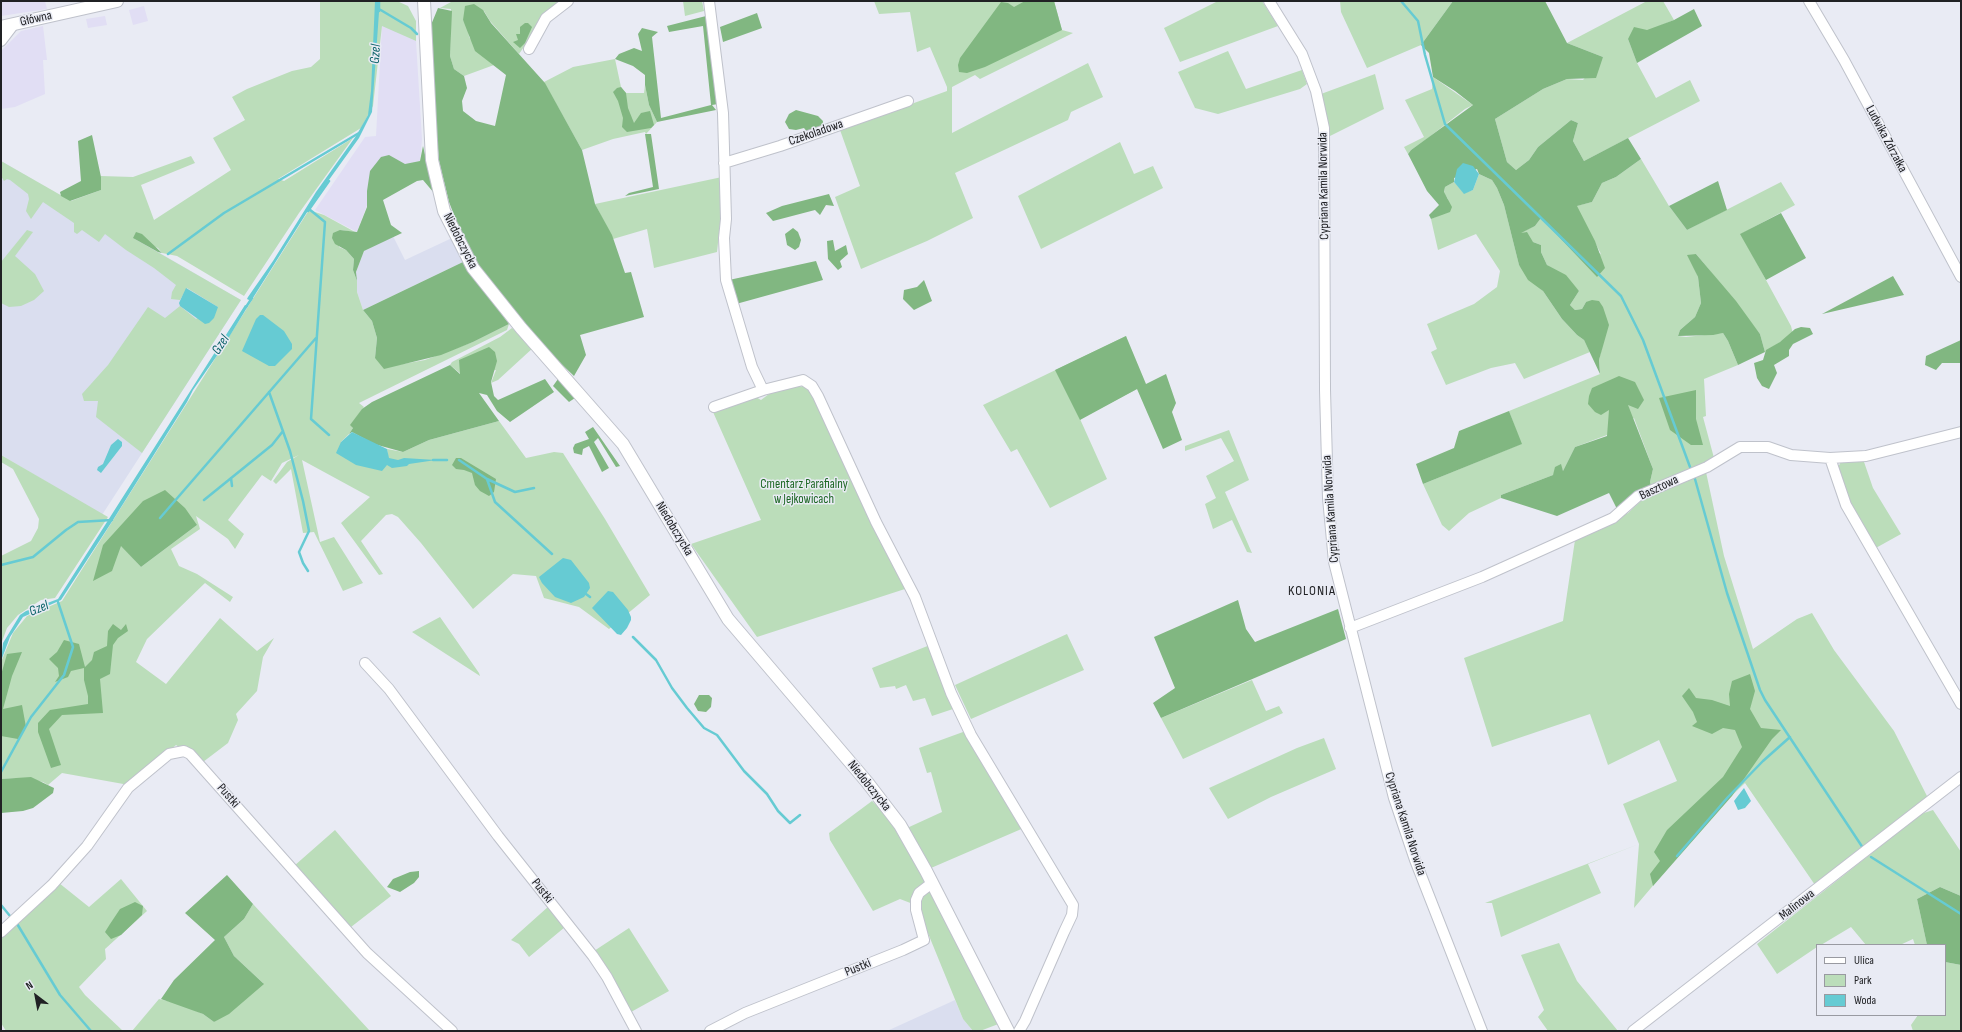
<!DOCTYPE html>
<html>
<head>
<meta charset="utf-8">
<style>
  body { margin:0 }
  #map { position:relative; width:1962px; height:1032px; overflow:hidden; background:#e9ebf4; font-family:"Sofia Sans Condensed",sans-serif }
  canvas { display:block }
  .frame { position:absolute; inset:0; border:2px solid #202124; pointer-events:none }
  .legend { position:absolute; left:1816px; top:944px; width:130px; height:72px; box-sizing:border-box; background:#e9ebf4; border:1px solid #999aa1; margin:0; padding:5px 7px; list-style:none; font-size:12px; color:#202124 }
  .legend li { display:flex; align-items:center; gap:8px; height:20px }
  .legend b { width:20px; border:1px solid #999aa1 }
  .north { position:absolute; left:16px; top:976px; width:40px; height:40px; -webkit-text-stroke:3px #e9ebf4; paint-order:stroke; rotate:328deg; font-size:11px; font-weight:700; line-height:16px; text-align:center; color:#202124 }
  .north::after { content:''; display:block; margin:auto; width:14px; height:18px; background:#202124; clip-path:polygon(50% 0,100% 100%,50% 72%,0 100%) }
</style>
</head>
<body>
<div id="map">
<canvas width="1962" height="1032"></canvas>
<div class="frame"></div>
<ul class="legend">
<li><b style="height:5px;background:#fff"></b>Ulica</li>
<li><b style="height:11px;background:#bbddba"></b>Park</li>
<li><b style="height:11px;background:#66cbd3"></b>Woda</li>
</ul>
<div class="north">N</div>
</div>
<script>
const ctx = document.querySelector('canvas').getContext('2d');
ctx.lineJoin = 'round';
function fill(path, color) {
  ctx.fillStyle = color;
  ctx.fill(path, 'evenodd');
}
function shape(rows) {
  const path = new Path2D();
  for (const r of rows) {
    path.moveTo(r[0], r[1]);
    for (let i = 2; i < r.length; i += 2) path.lineTo(r[i], r[i + 1]);
  }
  return path;
}
function stroke(path, color, width, dash) {
  ctx.strokeStyle = color;
  ctx.lineWidth = width;
  ctx.lineCap = dash ? 'butt' : 'round';
  ctx.setLineDash(dash || []);
  ctx.stroke(path);
}
function label(font, color, halo, rows, align = 'center') {
  ctx.font = font + ' "Sofia Sans Condensed",sans-serif';
  ctx.lineWidth = 3;
  ctx.setLineDash([]);
  ctx.textBaseline = 'middle';
  ctx.strokeStyle = halo;
  ctx.fillStyle = color;
  for (const [text, x, y, turn = 0] of rows) {
    ctx.save();
    ctx.translate(x, y);
    ctx.rotate((+turn || 0) * Math.PI / 180);
    ctx.textAlign = isNaN(turn) ? turn : align;
    if (halo) ctx.strokeText(text, 0, 0);
    ctx.fillText(text, 0, 0);
    ctx.restore();
  }
}
fill(shape([
  [1,1,45,1,47,9,1,16],
  [144,6,148,21,133,25,129,10],
  [105,16,107,25,88,28,86,19],
  [382,25,416,41,422,139,420,161,389,169,385,157,357,232,315,210,365,137,376,136],
  [43,26,47,60,43,60,45,94,15,107,1,109,1,51,21,31]
]), '#e1def4');
fill(shape([
  [1,161,241,300,102,515,1,455],
  [393,236,405,260,452,238,463,262,363,310,357,292,356,272,364,251],
  [955,1000,963,1019,973,1031,887,1031]
]), '#dadeef');
fill(shape([
  [320,1,397,1,408,6,416,21,416,41,382,26,373,106,361,128,278,179,284,181,353,138,299,213,244,296,177,256,162,253,158,248,133,238,241,300,142,453,96,417,98,401,84,401,82,394,108,365,148,307,165,318,180,306,196,319,218,307,187,288,180,300,171,299,172,292,176,285,154,268,126,250,105,234,99,242,82,230,77,234,74,232,74,223,43,202,31,219,26,211,29,199,28,194,10,180,7,179,4,181,1,176,1,161,71,201,101,190,101,176,133,177,191,156,195,163,141,185,154,220,231,170,213,138,245,120,232,97,247,89,292,71,311,67,320,59],
  [460,1,566,1,542,21,519,54,490,21,484,11,463,20,468,28,469,37,485,58,494,65,464,76,454,69,450,56,451,9,440,8,451,2],
  [683,1,702,1,704,11,685,16],
  [874,1,1054,1,1062,30,1073,33,980,79,975,75,952,87,952,133,1088,63,1103,97,1071,112,1068,120,955,173,973,218,927,241,861,269,835,197,860,186,840,130,947,91,947,87,930,47,917,52,910,12,879,14],
  [1218,1,1262,1,1278,26,1180,62,1164,28],
  [1340,1,1453,1,1421,45,1367,68,1341,12],
  [1647,1,1663,1,1674,20,1628,39,1637,63,1656,98,1690,80,1700,101,1584,161,1573,141,1578,123,1571,120,1538,147,1529,160,1516,170,1507,162,1495,119,1543,89,1567,79,1583,80,1603,57,1567,43],
  [1228,51,1246,89,1302,70,1307,84,1300,89,1218,114,1195,108,1178,72],
  [615,59,621,87,626,93,644,93,645,85,649,105,657,122,646,134,645,132,613,139,582,150,544,82,573,67],
  [1375,74,1384,109,1328,137,1321,94],
  [1433,77,1473,105,1465,109,1428,138,1411,150,1408,154,1404,147,1424,137,1405,100,1432,89],
  [1120,142,1134,174,1153,166,1163,188,1041,249,1018,196],
  [1641,159,1669,206,1687,230,1781,182,1795,205,1741,234,1791,326,1793,334,1765,352,1760,334,1707,267,1696,254,1695,269,1698,277,1701,303,1695,317,1680,330,1678,336,1686,337,1723,333,1728,341,1738,365,1704,379,1706,416,1703,417,1714,458,1705,464,1651,486,1650,482,1653,469,1634,418,1607,435,1575,447,1563,471,1560,465,1553,475,1501,495,1501,498,1469,513,1449,531,1442,525,1423,484,1521,444,1509,411,1600,374,1599,360,1602,347,1586,302,1582,309,1575,310,1570,305,1579,291,1547,265,1541,252,1541,245,1533,242,1519,233,1535,226,1541,218,1601,254,1576,206,1592,202,1602,183,1616,177],
  [1479,174,1492,180,1497,188,1504,205,1519,265,1543,291,1562,319,1577,335,1584,340,1590,352,1524,379,1515,363,1491,368,1446,385,1431,352,1437,349,1427,324,1474,304,1497,287,1500,271,1476,234,1438,250,1431,219,1449,211,1448,199,1444,193,1445,187,1454,182,1464,193,1473,190],
  [722,177,722,206,717,252,654,268,647,229,613,239,595,204],
  [309,210,324,215,355,232,340,230,339,247,346,250,354,259,353,270,357,281,357,292,363,310,372,321,377,338,375,358,397,365,425,360,473,342,509,324,507,330,359,403,364,407,351,425,353,428,349,434,341,442,389,463,387,449,403,452,429,440,499,421,526,458,554,452,563,453,605,519,650,595,609,629,579,607,544,598,536,576,513,574,473,609,421,543,398,517,392,514,386,515,361,541,383,574,379,575,341,523,370,497,302,460,320,542,334,537,363,583,343,591,314,532,303,533,291,469,276,484,273,481,287,462,299,455,282,463,271,481,262,475,228,520,244,534,235,549,228,539,196,516,200,529,171,549,179,566,197,574,233,597,230,602,205,583,147,639,136,662,166,684,220,618,257,651,274,638,263,657,257,691,236,714,238,720,228,743,203,762,176,745,129,785,62,773,48,785,43,782,18,778,1,779,1,662,13,633,27,616,62,601],
  [197,525,141,567,121,545],
  [27,230,33,232,15,256,35,274,44,291,34,300,21,306,9,307,1,303,1,262],
  [512,328,534,347,498,380,491,383,496,370,461,374,450,365,452,362,500,337],
  [1126,336,1137,389,1080,419,1107,479,1050,508,1017,449,1011,452,983,405],
  [805,386,813,393,908,588,757,637,691,544,761,520,713,412,756,397,761,400,769,394,789,388],
  [1229,430,1249,480,1225,492,1252,553,1247,552,1232,520,1213,529,1205,504,1216,498,1206,476,1234,461,1221,438,1185,451,1185,446],
  [1,455,108,517,55,598,41,600,18,615,7,628,1,644,1,556,31,541,38,528,39,519,13,469,1,462],
  [1863,459,1873,488,1901,534,1874,549,1851,508,1838,467,1841,462],
  [1706,472,1724,556,1753,649,1797,619,1812,613,1834,650,1894,731,1928,798,1815,885,1745,783,1718,809,1634,908,1639,844,1588,864,1601,893,1501,937,1492,903,1485,903,1639,844,1623,804,1677,781,1659,740,1608,765,1590,714,1492,747,1464,658,1563,621,1575,540,1628,513,1644,498],
  [440,617,479,673,480,676,412,632],
  [1067,634,1084,670,971,719,955,685],
  [930,645,953,709,932,716,925,698,913,701,906,685,896,689,895,686,880,688,872,668],
  [1252,680,1266,711,1279,706,1283,713,1183,759,1161,718],
  [963,732,966,732,1026,827,931,868,907,828,942,812,931,772,927,773,919,748],
  [1324,738,1336,769,1271,797,1228,819,1209,788,1297,748],
  [872,801,888,816,928,881,913,904,900,899,873,911,830,840,829,833],
  [1933,810,1961,852,1961,896,1940,887,1917,899,1927,945,1915,945,1913,939,1900,945,1866,945,1851,927,1821,945,1817,945,1817,947,1777,974,1757,944,1921,814],
  [335,830,391,896,351,927,294,866],
  [121,879,147,911,105,949,106,959,79,987,85,995,123,1031,6,1031,1,1023,1,937,59,883,89,907],
  [930,890,1001,1023,980,1031,973,1031,963,1019,923,921,921,910,922,898],
  [253,904,370,1031,132,1031,159,999,180,1004,203,1014,214,1022,263,983,234,956,224,937,244,919],
  [549,906,565,927,529,957,519,944,511,940],
  [629,928,669,991,631,1012,594,951],
  [1559,943,1577,981,1618,1031,1548,1031,1538,1017,1544,1010,1521,955],
  [1945,962,1961,965,1961,1031,1913,1031,1911,1025,1918,1015,1945,1015]
]), '#bbddba');
fill(shape([
  [1025,1,1054,1,1062,30,985,67,967,73,959,72,958,65,960,58,1001,2,1008,3,1014,7],
  [1453,1,1545,1,1567,43,1603,57,1596,78,1567,79,1543,89,1495,119,1507,162,1516,170,1529,160,1538,147,1571,120,1578,123,1573,141,1584,161,1628,138,1641,159,1616,177,1602,183,1592,202,1577,206,1595,241,1605,268,1597,277,1541,218,1535,226,1521,233,1527,232,1533,242,1541,245,1541,252,1547,265,1566,275,1579,291,1570,305,1575,310,1582,309,1586,302,1592,300,1599,301,1603,307,1609,325,1599,360,1600,374,1584,340,1577,335,1562,319,1543,291,1528,280,1519,265,1504,205,1497,188,1492,180,1479,174,1477,169,1454,178,1454,182,1445,187,1444,192,1452,207,1450,212,1431,219,1429,215,1439,205,1427,191,1408,154,1411,150,1473,105,1455,91,1433,77,1429,53,1421,45],
  [474,4,483,10,491,23,545,83,582,150,595,204,612,235,625,273,631,272,644,317,580,335,586,355,574,376,551,354,498,294,477,263,460,230,449,202,439,161,432,76,431,25,438,8,452,11,450,56,454,69,464,76,467,88,462,101,463,111,476,121,495,126,506,75,475,51,463,20,465,6],
  [1694,9,1702,26,1637,63,1628,39,1634,27,1647,30,1674,20],
  [757,13,762,28,723,42,720,27],
  [706,16,718,104,712,105,716,110,657,122,649,105,645,85,645,75,633,66,615,59,619,54,634,48,642,51,638,34,642,28,658,32,652,37,661,118,711,105,703,26,669,32,667,26],
  [525,23,528,23,532,27,525,43,520,48,513,42,518,40,516,34,520,34,520,27],
  [621,87,626,93,628,108,634,123,641,113,650,111,654,125,651,128,627,132,622,127,623,118,618,101,613,92,617,88],
  [796,110,818,116,823,121,822,129,807,132,804,128,796,130,789,129,785,122,789,114],
  [645,134,651,134,659,189,625,196,629,193,653,187],
  [92,135,101,177,101,190,70,201,61,196,60,192,81,181,78,141],
  [423,146,434,193,423,180,417,181,383,200,391,225,402,233,364,251,356,272,357,281,353,270,354,259,346,250,335,244,332,238,333,233,340,230,357,232,367,207,367,191,370,171,381,157,389,155,405,164,420,161],
  [1718,181,1727,210,1687,230,1669,206],
  [829,194,834,206,826,205,820,215,815,210,773,221,766,213,782,206],
  [1781,213,1806,258,1766,280,1740,234],
  [793,228,798,232,801,240,799,247,795,250,787,245,785,234],
  [136,232,142,234,162,253,158,252,133,238],
  [833,240,835,251,846,245,848,254,840,261,842,267,838,270,828,259,827,241],
  [1696,254,1736,301,1760,334,1765,352,1738,365,1728,341,1723,333,1713,335,1678,336,1680,330,1695,317,1701,303,1698,277,1687,255],
  [816,261,823,280,736,304,729,280],
  [463,262,509,324,473,342,441,355,384,369,375,358,377,338,372,321,363,310],
  [1893,276,1904,295,1822,314],
  [924,280,932,301,914,310,903,299,904,290,917,287],
  [1801,327,1810,328,1813,334,1793,344,1789,350,1789,356,1774,365,1777,373,1769,389,1762,386,1757,378,1754,363,1763,360,1766,350,1780,342,1795,329],
  [1126,336,1146,384,1166,374,1176,403,1172,412,1182,440,1163,449,1137,389,1080,420,1055,370],
  [1961,340,1961,363,1942,363,1936,370,1925,365,1926,356],
  [489,347,495,352,497,361,491,382,494,396,498,400,545,379,554,392,510,422,497,411,487,395,479,393,499,421,429,440,403,452,374,444,352,432,349,434,353,428,350,425,362,409,372,402,450,365,460,374,459,360],
  [1619,376,1635,382,1644,400,1638,409,1628,405,1653,469,1650,482,1651,486,1618,511,1609,493,1557,516,1501,498,1501,495,1553,475,1555,467,1561,464,1563,471,1575,447,1607,436,1609,410,1601,415,1595,412,1588,404,1589,396,1592,388],
  [558,379,575,398,569,402,553,386],
  [1696,390,1696,419,1703,445,1691,445,1670,430,1659,398],
  [1509,411,1522,444,1423,484,1416,464,1454,448,1459,431],
  [593,427,620,466,616,467,598,438,594,442,609,468,602,472,589,446,583,449,582,455,574,453,573,448,575,444,589,439,585,432],
  [456,458,461,458,496,479,494,492,489,496,480,491,475,485,472,473,464,470,456,469,452,465],
  [165,490,185,508,197,525,141,567,121,546,112,571,93,581,103,545,143,501],
  [1238,600,1246,629,1255,642,1338,609,1346,639,1161,718,1153,703,1175,688,1154,637],
  [113,624,121,630,126,624,128,631,118,638,113,645,110,674,100,679,103,713,62,715,49,729,61,765,51,768,38,732,38,723,50,710,88,704,88,696,84,680,84,668,71,671,68,677,55,682,59,676,58,668,49,659,57,652,64,640,79,644,85,667,92,660,94,652,107,646,108,631],
  [22,652,12,676,3,709,22,705,26,727,18,739,1,736,1,675,7,654],
  [1750,674,1755,691,1750,709,1761,728,1781,730,1772,739,1732,796,1653,886,1650,874,1660,861,1654,852,1667,830,1723,777,1742,747,1735,730,1723,728,1712,734,1692,726,1697,722,1693,712,1682,696,1689,688,1696,698,1712,700,1730,706,1729,694,1732,681],
  [699,695,709,695,712,698,711,707,706,712,698,711,694,704],
  [31,777,54,788,53,793,33,808,23,811,1,813,1,779],
  [419,871,419,877,414,883,400,892,387,887,393,879,410,872],
  [227,875,253,904,244,919,224,937,234,956,264,984,229,1014,214,1022,203,1014,161,999,174,980,215,940,185,913],
  [1940,887,1961,896,1961,965,1945,962,1945,945,1927,945,1917,899],
  [135,902,143,906,142,915,121,935,111,939,105,932,110,924,120,909]
]), '#81b781');
fill(shape([
  [375,1,379,1,379,12,372,112,359,138,316,198,251,301,247,299,248,297,273,261,316,192,356,136,368,115,371,91],
  [1463,163,1473,166,1479,174,1473,190,1464,194,1454,182,1457,169],
  [186,288,218,307,214,318,209,323,205,324,180,306,179,303],
  [245,305,248,306,223,347,193,390,187,402,113,520,61,600,23,617,10,637,1,661,3,643,20,615,26,611,58,599],
  [260,315,263,315,284,331,292,344,292,349,275,366,269,366,242,351,256,319],
  [352,432,387,449,389,458,398,460,404,458,436,460,409,464,407,466,392,468,387,465,382,471,356,465,336,453,341,442],
  [118,439,122,442,122,446,101,473,97,470,98,467,103,464,111,445],
  [563,558,571,560,589,583,590,588,584,597,571,603,555,597,542,583,539,577],
  [608,591,613,592,628,610,631,617,631,620,627,628,621,635,617,634,592,608],
  [1744,788,1751,801,1745,808,1738,810,1734,801]
]), '#66cbd3');
stroke(shape([
  [1401,1,1418,21,1425,55,1445,124,1621,296,1643,340,1690,467],
  [379,9,411,28,417,34],
  [379,11,379,1],
  [309,209,325,222,311,419,329,435],
  [308,211,329,181],
  [168,254,224,213,359,133],
  [246,307,252,298],
  [269,392,290,451,303,501,309,531,299,552,303,563,308,571],
  [433,460,447,460],
  [459,460,487,479,495,502,552,554],
  [231,478,232,486],
  [487,479,515,492,534,488],
  [1695,479,1727,593,1760,690,1765,700,1863,848],
  [204,500,272,445,283,431],
  [160,518,316,338],
  [1,565,33,557,66,530,78,522,112,520],
  [586,594,590,597],
  [633,637,656,660,672,688,687,708,704,728,717,735,744,771,767,794,778,811,790,823,800,815],
  [1,772,31,717,64,675,73,647,58,602],
  [1677,856,1728,797,1763,761,1790,737],
  [1871,857,1961,914],
  [1,905,10,916],
  [16,922,60,995,91,1031]
]), '#66cbd3', 2.5);
const minor = shape([
  [709,1,723,113,726,219,724,238,726,280,752,367,763,390],
  [1269,1,1302,54,1316,91,1324,128,1325,390,1328,498,1334,562,1394,798,1415,860,1482,1031],
  [1809,1,1844,60,1961,277],
  [1,41,14,24],
  [529,49,546,18,568,1],
  [724,163,780,146,908,101],
  [714,407,763,390,803,380,812,386,818,396,876,522,915,597,951,693,971,735,1073,905,1072,915,1064,932,1025,1021,1019,1031],
  [1830,458,1846,505,1961,704],
  [1350,628,1482,577,1613,518,1638,496,1707,467,1740,447,1768,447,1791,455,1830,458,1866,456,1961,432],
  [365,663,389,689,498,836,593,956,607,977,636,1031],
  [1,932,52,885,87,846,128,788,169,754,184,751,190,754,367,953,452,1031],
  [710,1031,745,1013,903,950,924,940,916,910,916,900,919,893,932,883],
  [1633,1031,1961,777]
]);
const tertiary = shape([
  [424,1,432,160,444,211,473,268,521,328,623,444,728,619,867,782,900,825,926,871,1008,1031],
  [1,27,117,1]
]);
stroke(minor, '#bfc2cb', 12);
stroke(tertiary, '#bfc2cb', 14);
stroke(minor, '#fff', 10);
stroke(tertiary, '#fff', 12);
label('13px', '#202124', '#e9ebf4', [
  ["Główna",36,19,-13],
  ["Czekoladowa",816,133,-19],
  ["Ludwika Zdrzałka",1886,139,62],
  ["Cypriana Kamila Norwida",1324,186,-91],
  ["Niedobczycka",460,241,63],
  ["Basztowa",1659,488,-25],
  ["Cypriana Kamila Norwida",1331,509,-94],
  ["Niedobczycka",674,529,59],
  ["Niedobczycka",869,786,51],
  ["Pustki",228,796,49],
  ["Cypriana Kamila Norwida",1405,824,72],
  ["Pustki",542,891,52],
  ["Malinowa",1797,905,-38],
  ["Pustki",858,968,-22]
]);
label('13px', '#1d6825', '#e9ebf4', [
  ["Cmentarz Parafialny",804,485],
  ["w Jejkowicach",804,500]
]);
label('italic 14px', '#0d646a', '#e9ebf4', [
  ["Gzel",376,54,-86],
  ["Gzel",221,345,-57],
  ["Gzel",39,609,-23]
]);
ctx.letterSpacing = '1px';
label('14px', '#202124', '#e9ebf4', [
  ["KOLONIA",1312,591]
]);
ctx.letterSpacing = '0px';
</script>
</body>
</html>
